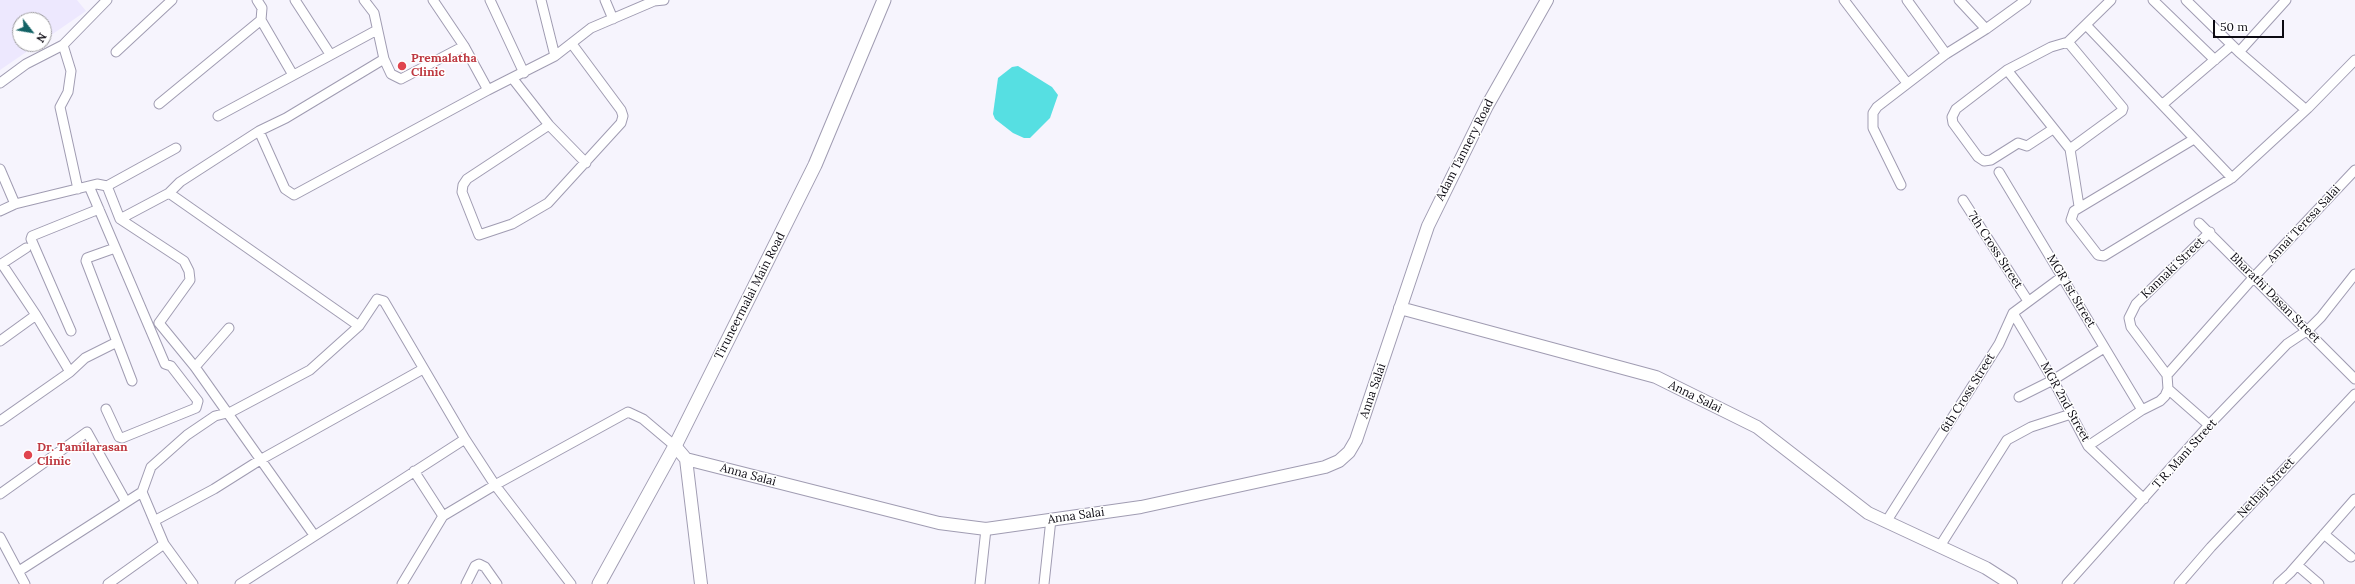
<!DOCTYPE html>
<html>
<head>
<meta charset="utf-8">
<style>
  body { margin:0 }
  #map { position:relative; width:2355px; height:584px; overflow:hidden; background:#f6f4fd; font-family:Lora,serif }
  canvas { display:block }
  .north { position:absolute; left:12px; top:12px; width:40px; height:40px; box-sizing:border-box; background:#fff; border:1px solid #9e9da0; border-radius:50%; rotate:121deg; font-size:11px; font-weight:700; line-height:16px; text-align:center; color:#0c0a12 }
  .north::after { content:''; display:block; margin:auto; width:14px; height:18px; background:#126265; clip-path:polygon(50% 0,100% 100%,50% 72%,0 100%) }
  .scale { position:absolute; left:2213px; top:20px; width:71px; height:18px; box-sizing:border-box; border:2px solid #0c0a12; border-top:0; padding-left:5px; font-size:12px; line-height:14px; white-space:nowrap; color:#0c0a12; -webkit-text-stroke:3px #fff; paint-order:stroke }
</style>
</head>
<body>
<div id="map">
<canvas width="2355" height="584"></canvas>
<div class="north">N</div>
<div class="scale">50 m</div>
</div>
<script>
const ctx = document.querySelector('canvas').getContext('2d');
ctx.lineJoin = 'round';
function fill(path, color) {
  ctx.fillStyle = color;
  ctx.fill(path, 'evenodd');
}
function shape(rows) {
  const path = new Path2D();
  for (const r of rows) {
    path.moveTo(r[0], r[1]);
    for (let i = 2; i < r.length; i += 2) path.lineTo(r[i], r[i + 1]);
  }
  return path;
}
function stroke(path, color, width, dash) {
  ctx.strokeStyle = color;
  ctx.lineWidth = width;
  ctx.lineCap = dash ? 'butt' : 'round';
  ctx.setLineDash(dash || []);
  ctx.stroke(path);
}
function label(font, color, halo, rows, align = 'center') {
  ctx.font = font + ' Lora,serif';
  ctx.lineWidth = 3;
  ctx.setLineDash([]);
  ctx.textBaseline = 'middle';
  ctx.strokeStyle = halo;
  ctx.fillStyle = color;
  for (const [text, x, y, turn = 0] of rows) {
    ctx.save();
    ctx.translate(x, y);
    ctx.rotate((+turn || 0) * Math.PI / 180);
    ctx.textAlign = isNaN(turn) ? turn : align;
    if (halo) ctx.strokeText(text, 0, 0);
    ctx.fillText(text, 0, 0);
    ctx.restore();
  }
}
fill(shape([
  [0,0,77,0,86,11,44,40,44,20,20,20,20,44,38,44,0,70]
]), '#ede8fe');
fill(shape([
  [1018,66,1052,87,1058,95,1050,118,1030,138,1024,138,1013,133,995,119,993,114,998,78,1012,67]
]), '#56dfe2');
const minor = shape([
  [257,0,262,8,261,20,293,75],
  [295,0,330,54],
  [364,0,374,13,384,59],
  [433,0,464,46],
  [490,0,524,73],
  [541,0,555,56],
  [605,0,613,19],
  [1844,0,1907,83],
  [1907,0,1946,54],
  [1959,0,1986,29],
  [2153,0,2215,60],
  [2186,0,2239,52,2305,109],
  [2087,26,2232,178],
  [2068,42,2123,108,2122,111,2070,149],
  [116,52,172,0],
  [2239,52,2286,0],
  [2007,70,2070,149,2079,206],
  [513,79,549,125,586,163],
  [0,83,26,64,63,45],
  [159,104,261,20],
  [2163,104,2232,45],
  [218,116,377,30],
  [549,125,467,179,463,185,462,192,479,235,512,224,548,203,621,123,623,116,621,110,572,44],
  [2053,129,2027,146,2018,143,1991,160,1984,161,1978,157,1953,123,1952,117,1956,109,2007,70,2051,47,2068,42,2111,0],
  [259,131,285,189,294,195,488,90],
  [2194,139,2074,211,2071,220,2098,255,2104,256,2232,178,2308,108,2355,60],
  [0,169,15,204],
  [1999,172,2142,410],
  [1901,185,1873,128,1873,113,1877,107,1946,54,1986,29,2026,0],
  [89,186,165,364,171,366,198,401,196,408,122,438,119,437,106,409],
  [107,186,176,148],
  [78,189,60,107,68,92,71,71,63,45,107,0],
  [169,193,359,326,310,370,231,412,215,416,187,435,151,467,142,492,164,544,193,584],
  [1963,200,2028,301],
  [0,211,15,204,97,184,107,186,120,219,169,193,180,182,259,131,286,118,384,59,391,74,401,79,464,46,488,90,555,56,591,28,654,1,664,0],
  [120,219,184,261,189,271,190,280,159,323,195,367,314,535],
  [2199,223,2355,379],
  [115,248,87,258,86,261,132,381],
  [2,264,36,315],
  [0,265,26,248],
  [2013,313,2053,380,2088,446,2144,499],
  [359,326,377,299,384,301,465,439,495,485,571,584],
  [71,331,31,239,32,236,99,209],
  [0,341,36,315,70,372,0,421],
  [195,367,229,328],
  [70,372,85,358,117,342],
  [2167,375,2253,278,2355,170],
  [2168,389,2209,425],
  [2019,397,2053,380,2104,348],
  [2088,446,2142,410,2160,401,2165,396,2168,389,2167,375,2131,327,2129,318,2136,304,2210,232],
  [0,494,87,432,126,502],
  [443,516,495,485,628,412,643,419,675,446],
  [154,521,214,489,260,460,423,369],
  [1886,522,1999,344,2013,313,2063,276],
  [2324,534,2351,557],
  [0,537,25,584],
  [1940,546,2007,440,2031,427,2071,414],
  [2297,565,2319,584],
  [19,571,142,492],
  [108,584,164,544],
  [240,584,465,439],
  [402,584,443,516,414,471],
  [466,584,475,566,479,564,485,567,497,584],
  [980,584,986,529],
  [1044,584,1051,519],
  [2067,584,2209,425,2287,344,2308,330,2321,317,2355,274],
  [2179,584,2211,547,2355,394],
  [2278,584,2290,573,2355,499]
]);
const tertiary = shape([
  [1400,308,1656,377,1757,427,1868,513,1986,568,2011,584],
  [675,446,686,459,939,523,986,529,1141,507,1325,467,1339,461,1349,452,1356,440,1428,226,1487,106,1547,0],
  [686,459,701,584]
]);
const secondary = shape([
  [599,584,675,446,815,165,884,0]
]);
stroke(minor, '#a09cb2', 11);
stroke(tertiary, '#a09cb2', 14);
stroke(secondary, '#a09cb2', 15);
stroke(minor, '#fff', 9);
stroke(tertiary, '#fff', 12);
stroke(secondary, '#fff', 13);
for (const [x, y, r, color] of [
  [402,66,5,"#e0444e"],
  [28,455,5,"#e0444e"]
]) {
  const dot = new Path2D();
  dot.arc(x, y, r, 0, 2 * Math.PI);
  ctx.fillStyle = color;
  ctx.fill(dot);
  stroke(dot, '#fff', 1.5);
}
label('bold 12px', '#be3a42', '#fff', [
  ["Premalatha",411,59],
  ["Clinic",411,73],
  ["Dr. Tamilarasan",37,448],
  ["Clinic",37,462]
], 'left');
label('12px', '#0c0a12', '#fff', [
  ["Adam Tannery Road",1465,150,-63],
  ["Annai Teresa Salai",2304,224,-47],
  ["7th Cross Street",1995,250,57],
  ["Kannaki Street",2173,268,-44],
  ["MGR 1st Street",2071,291,59],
  ["Tiruneermalai Main Road",750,296,-63],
  ["Bharathi Dasan Street",2275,298,45],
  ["Anna Salai",1373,391,-71],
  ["6th Cross Street",1968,393,-58],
  ["Anna Salai",1695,397,26],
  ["MGR 2nd Street",2065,402,61],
  ["T.R. Mani Street",2185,454,-48],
  ["Anna Salai",748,475,15],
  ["Nethaji Street",2266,488,-47],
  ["Anna Salai",1076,516,-8]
]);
</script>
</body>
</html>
